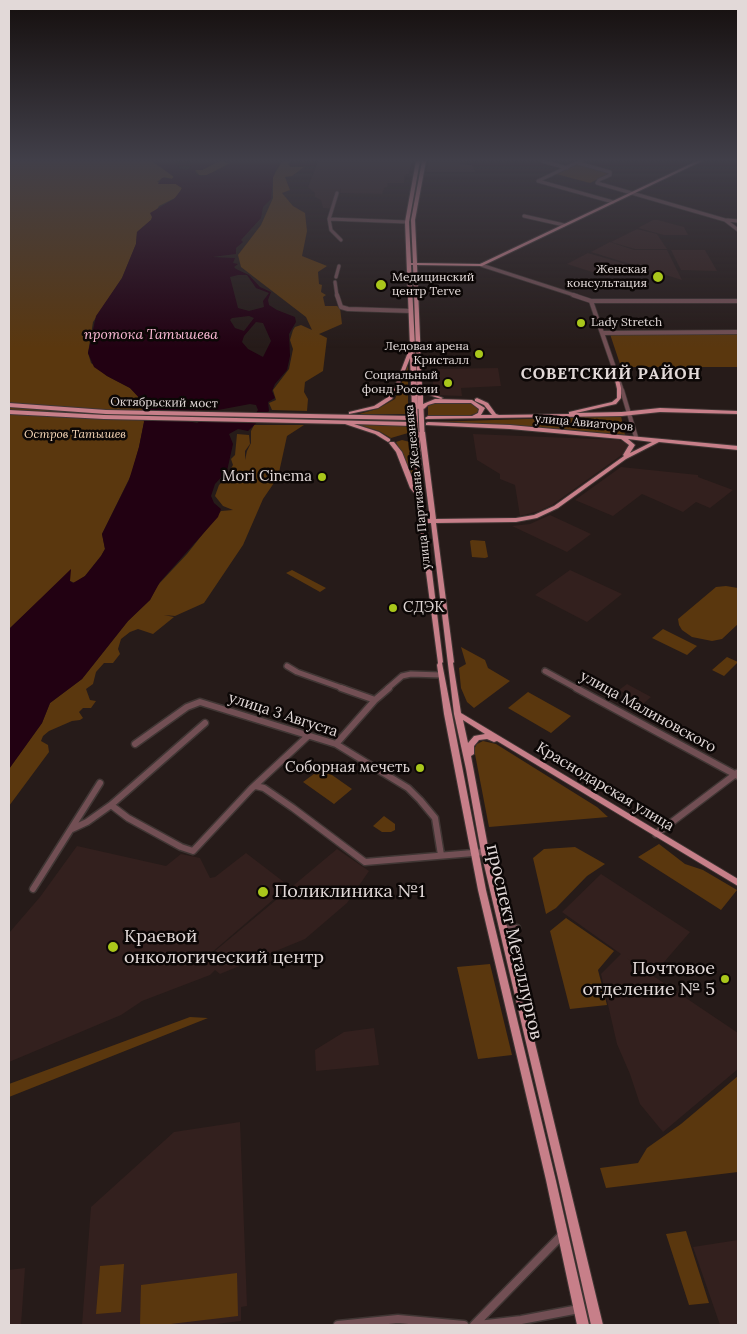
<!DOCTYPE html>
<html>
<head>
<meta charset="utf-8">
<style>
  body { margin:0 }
  #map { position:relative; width:747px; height:1334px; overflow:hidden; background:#261b19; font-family:Lora,serif }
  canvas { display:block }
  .frame { position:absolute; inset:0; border:10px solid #e2d9d8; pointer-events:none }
</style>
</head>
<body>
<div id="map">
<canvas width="747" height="1334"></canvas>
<div class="frame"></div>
</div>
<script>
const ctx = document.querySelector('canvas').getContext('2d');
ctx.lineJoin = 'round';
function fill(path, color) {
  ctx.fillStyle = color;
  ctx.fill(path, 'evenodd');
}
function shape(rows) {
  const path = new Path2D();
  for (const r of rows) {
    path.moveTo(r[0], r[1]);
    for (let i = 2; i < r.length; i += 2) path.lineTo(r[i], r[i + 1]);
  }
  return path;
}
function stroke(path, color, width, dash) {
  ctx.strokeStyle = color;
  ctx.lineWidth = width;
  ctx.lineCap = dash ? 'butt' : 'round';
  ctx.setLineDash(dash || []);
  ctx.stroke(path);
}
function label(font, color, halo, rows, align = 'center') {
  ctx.font = font + ' Lora,serif';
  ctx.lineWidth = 5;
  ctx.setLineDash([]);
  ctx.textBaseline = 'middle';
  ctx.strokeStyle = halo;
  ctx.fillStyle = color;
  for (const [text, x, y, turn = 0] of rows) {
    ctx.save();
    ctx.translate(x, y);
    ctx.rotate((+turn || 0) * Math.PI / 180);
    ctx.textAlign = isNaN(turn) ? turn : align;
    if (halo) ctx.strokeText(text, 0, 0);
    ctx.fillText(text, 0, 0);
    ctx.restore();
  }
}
fill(shape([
  [318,161,412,161,409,174,405,175,404,183,388,183,387,187,384,188,382,194,340,193,341,188,334,209,323,208,321,200,315,197,315,193,308,187],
  [429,161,460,161,460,164,472,165,476,172,426,172],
  [653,220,658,220,684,227,688,235,664,235,638,228],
  [637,229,657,234,667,249,635,249,611,242],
  [610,242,634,250,667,250,682,280,591,252],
  [671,250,705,250,717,271,681,270],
  [588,253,629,265,608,277,567,264],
  [498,368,501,386,461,388,462,396,434,395,432,369],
  [473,434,619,440,629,444,623,454,552,505,539,511,520,516,515,485,500,479,500,474,477,460],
  [621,467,698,475,698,477,733,490,710,508,696,502,683,512,642,494,613,516,575,500],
  [550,515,591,534,567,552,512,526,530,524],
  [570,570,622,594,587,622,535,595],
  [627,684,651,697,643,704,619,690],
  [77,846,166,866,181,854,200,858,210,878,215,877,246,853,289,886,203,960,203,961,337,849,369,871,347,903,305,939,220,974,215,970,210,975,142,1001,121,1015,9,1062,9,933,40,897],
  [601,874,690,932,652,976,625,957,738,1033,738,1069,663,1132,640,1104,630,1074,617,1044,601,974,621,954,562,912],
  [374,1028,379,1065,316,1071,315,1050,344,1032],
  [240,1122,247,1306,241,1307,241,1321,207,1325,82,1325,91,1207,174,1132],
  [738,1240,738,1325,720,1325,693,1247],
  [25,1268,21,1325,9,1325,9,1270]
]), '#33201e');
fill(shape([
  [9,161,152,161,174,176,172,179,164,177,157,182,176,184,182,188,177,197,159,206,151,220,137,232,136,244,122,278,93,322,88,353,91,363,107,376,130,388,138,396,143,405,144,422,139,447,132,473,102,534,105,549,101,556,85,576,75,583,70,581,38,602,9,629],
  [219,161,230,163,207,175,199,175,195,170,202,170],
  [282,161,291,161,288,164,291,167,304,167,292,176,285,177,290,190,282,193,293,206,305,213,307,231,302,256,327,266,318,272,319,284,322,285,321,292,326,295,323,297,325,306,337,306,340,308,342,324,319,334,327,338,323,371,305,382,304,392,308,399,307,411,272,410,269,403,276,400,273,390,289,369,293,349,290,340,293,330,295,327,301,325,312,330,306,317,241,267,238,255,261,225,273,198,273,177],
  [579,164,607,171,609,174,590,183,556,174],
  [610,334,738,334,738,367,621,367],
  [408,365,408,414,359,414,377,409,395,399],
  [435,403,472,403,480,410,480,412,471,415,428,415,428,406],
  [621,416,625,435,496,425,431,422],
  [356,424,408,426,408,433,391,438,379,431],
  [254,425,304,425,287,436,278,477,263,499,243,545,204,603,175,616,164,615,174,617,153,634,138,629,130,632,121,639,118,649,120,654,113,663,104,663,96,672,93,684,86,689,90,700,96,701,91,708,83,708,79,712,83,718,80,720,72,721,49,731,43,736,41,741,48,745,49,752,9,806,9,769,42,723,50,703,82,679,128,621,150,600,157,586,187,554,221,511,233,510,223,506,215,496,219,485,235,470,229,472,233,465,231,459,235,455,237,434,249,435,250,444,245,451,245,460,247,451,251,443,251,431],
  [402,440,410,442,414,479,396,442],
  [472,540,485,541,488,557,485,558,472,557,470,541],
  [292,570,326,588,320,592,286,573],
  [726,586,738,588,738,624,722,639,712,641,692,637,682,630,679,625,678,619,716,587],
  [663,629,697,646,687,655,652,638],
  [461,647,485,660,488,668,510,681,474,708,467,702,461,688,459,668,466,664],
  [727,657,738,662,724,676,712,670],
  [528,692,571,716,551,733,508,708],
  [483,741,496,744,597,807,608,817,489,827,474,749,477,744],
  [322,768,352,789,334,804,303,782],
  [384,816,395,824,395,830,391,832,382,832,373,826],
  [659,844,685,864,703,870,737,890,721,910,638,857],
  [575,847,605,864,587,876,556,908,546,914,533,858,544,849],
  [566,918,614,951,598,970,607,1005,570,1009,550,931],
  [490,964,512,1055,478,1059,457,967],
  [190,1017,208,1018,9,1097,9,1084],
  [738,1076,738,1172,606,1188,600,1168,638,1163,647,1148,681,1124],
  [686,1231,709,1303,689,1305,666,1234],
  [124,1264,121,1312,96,1314,100,1266],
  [237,1273,238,1316,162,1325,140,1325,141,1285]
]), '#5a370e');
fill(shape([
  [152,161,173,161,180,169,187,170,191,167,190,161,219,161,202,170,195,170,196,174,201,176,207,175,225,167,230,163,226,161,280,161,273,177,271,199,263,207,261,218,241,240,243,242,236,248,236,254,212,257,235,258,233,263,238,264,234,267,236,269,249,275,260,287,271,292,268,300,269,305,277,310,295,317,296,322,289,334,290,356,287,370,275,384,272,391,275,398,268,402,269,411,248,431,238,429,229,434,233,444,227,471,215,484,211,496,214,503,221,509,218,517,160,582,150,600,128,621,82,679,50,703,42,723,9,769,9,629,71,569,70,581,73,583,85,576,101,556,105,549,102,534,129,480,139,447,144,422,141,400,130,388,107,376,94,367,88,353,96,316,122,278,136,244,137,232,151,220,152,217,150,213,174,199,181,190,182,188,176,184,158,184,162,178,172,179,174,177],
  [238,275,247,275,256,288,269,293,263,301,264,307,249,311,238,308,230,277],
  [249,316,254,318,244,331,235,328,230,320,232,318],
  [256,322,263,323,271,341,263,357,248,349,242,342,244,336],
  [250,404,256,405,258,410,254,416,240,420,203,420,197,423,187,421,186,417,196,410,218,410]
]), '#220112');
fill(shape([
  [140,410,225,411,195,412,189,418,196,420,210,416,245,417,254,412,272,412,260,422,141,420]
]), '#261b19');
const minorFar4 = shape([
  [542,161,567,168],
  [580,161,538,181,613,202],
  [578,163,610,172,610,175,599,180,597,183,725,220,738,230],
  [337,193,329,219,331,230,341,240],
  [524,216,564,225],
  [329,219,407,222],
  [727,220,738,221],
  [481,265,577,296],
  [336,277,339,266],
  [335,282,337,296]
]);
const minorFar3 = shape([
  [337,295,341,307,348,309,411,311],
  [573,295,591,301,738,301],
  [591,301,621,388],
  [602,333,738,332],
  [622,390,636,437]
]);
const minorFar2 = shape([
  [287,666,297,672,345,689],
  [545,671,578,689],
  [387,689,402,676,411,674,441,675]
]);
const minorFar1 = shape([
  [341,688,375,700],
  [576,688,738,776],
  [135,744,187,707,200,702,336,744,408,788,420,800,435,818,441,855],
  [336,744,375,700,389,688],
  [256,786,264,788,293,808,365,862,485,852],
  [111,805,128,818,181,847,193,851,251,789,308,736],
  [72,829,87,822,111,805,205,723],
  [656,834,737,773],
  [33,889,100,783],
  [503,929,517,928]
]);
const minor = shape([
  [338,1325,398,1319,464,1325],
  [474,1325,563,1234],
  [478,1325,521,1320,579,1309]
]);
const major = shape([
  [416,161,420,161,409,222,411,263,413,263,411,220,422,161,426,161,415,220,417,263,480,264,697,161,702,161,482,266,417,265,422,386,427,392,443,398,441,399,423,393,423,404,435,399,472,400,485,408,481,415,492,415,484,405,475,401,475,399,477,398,488,403,496,414,499,415,569,414,569,412,612,402,617,398,617,389,614,376,616,375,618,376,621,388,621,398,616,404,576,413,622,412,660,408,738,411,738,414,660,412,622,416,426,419,425,418,428,416,472,416,478,413,479,409,471,403,435,403,428,405,423,410,421,411,418,409,413,265,411,265,418,409,415,411,412,409,410,358,397,391,392,399,378,408,349,414,349,412,374,406,388,397,393,391,410,347,405,222,416,161],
  [9,403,106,410,411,416,414,418,411,420,106,414,9,407,9,403],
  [9,410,104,415,411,422,414,424,411,426,354,424,379,432,390,439,390,441,388,442,375,434,345,424,104,419,9,414,9,410],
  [428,422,510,425,738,446,738,450,659,442,626,459,558,508,537,518,516,522,436,523,454,662,453,663,461,713,738,879,738,886,497,741,494,742,487,739,479,740,474,746,474,754,471,756,489,852,603,1325,591,1325,558,1178,481,852,466,769,454,714,431,523,426,523,443,662,442,663,486,890,556,1181,589,1325,577,1325,546,1180,478,890,444,714,437,665,438,663,420,527,418,498,410,488,396,452,389,443,390,442,394,442,402,452,417,490,413,432,416,430,419,432,425,519,430,519,419,432,420,431,422,430,425,432,436,519,516,518,534,515,554,506,624,456,623,455,629,445,621,439,510,429,426,425,426,423,428,422],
  [628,439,652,442,630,453,635,445,628,439],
  [463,720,485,734,474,736,468,743,463,720]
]);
stroke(minorFar4, '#403634', 4.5);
stroke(minorFar3, '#403634', 5.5);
stroke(minorFar2, '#403634', 8);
stroke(minorFar1, '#403634', 9);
stroke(minor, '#403634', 11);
stroke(major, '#403634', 2);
stroke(minorFar4, '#724f54', 3);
stroke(minorFar3, '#724f54', 4);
stroke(minorFar2, '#724f54', 5);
stroke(minorFar1, '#724f54', 6);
stroke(minor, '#724f54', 8);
fill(major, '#c77f89');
const majorBridge = shape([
  [415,409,416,432],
  [421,409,422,432]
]);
stroke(majorBridge, '#403634', 7, []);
stroke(majorBridge, '#c77f89', 5);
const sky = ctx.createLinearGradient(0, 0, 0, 348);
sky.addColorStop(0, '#150f0e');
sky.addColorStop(0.46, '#413f49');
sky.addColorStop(1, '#413f4900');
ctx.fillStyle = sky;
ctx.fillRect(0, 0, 747, 348);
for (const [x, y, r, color] of [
  [658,277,6,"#a9c71b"],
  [381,285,6,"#a9c71b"],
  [581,323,5,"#a9c71b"],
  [479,354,5,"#a9c71b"],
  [448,383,5,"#a9c71b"],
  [322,477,5,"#a9c71b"],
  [393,608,5,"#a9c71b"],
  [420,768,5,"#a9c71b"],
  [263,892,6,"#a9c71b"],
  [113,947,6,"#a9c71b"],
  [725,979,5,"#a9c71b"]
]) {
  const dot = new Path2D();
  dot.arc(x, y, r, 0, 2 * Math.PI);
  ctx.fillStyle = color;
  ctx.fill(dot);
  stroke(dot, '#0c0706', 2);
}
label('12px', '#e2d9d8', '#0c0706', [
  ["Женская",647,270],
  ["консультация",647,284],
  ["Медицинский",392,278,"left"],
  ["центр Terve",392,292,"left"],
  ["Lady Stretch",591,323,"left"],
  ["Ледовая арена",469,347],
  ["Кристалл",469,361],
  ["Социальный",438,376],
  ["фонд России",438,390]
], 'right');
label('12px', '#e2d9d8', '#0c0706', [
  ["Октябрьский мост",164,403,1],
  ["улица Авиаторов",584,423,5],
  ["улица Партизана Железняка",418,487,-96]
]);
label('italic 12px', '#f7d7b8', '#0c0706', [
  ["Остров Татышев",75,435]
]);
label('italic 14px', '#fcbbd6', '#0c0706', [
  ["протока Татышева",151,335]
]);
label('15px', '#e2d9d8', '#0c0706', [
  ["Mori Cinema",312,477],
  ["СДЭК",403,608,"left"],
  ["Соборная мечеть",410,768]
], 'right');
label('15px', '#e2d9d8', '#0c0706', [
  ["улица Малиновского",648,712,29],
  ["улица 3 Августа",283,715,18],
  ["Краснодарская улица",605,787,31]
]);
ctx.letterSpacing = '1px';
label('bold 16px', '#e2d9d8', '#0c0706', [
  ["СОВЕТСКИЙ РАЙОН",611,374]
]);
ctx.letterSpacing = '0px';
label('18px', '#e2d9d8', '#0c0706', [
  ["Поликлиника №1",274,892],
  ["Краевой",124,937],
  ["онкологический центр",124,958],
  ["Почтовое",715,969,"right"],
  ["отделение № 5",715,990,"right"]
], 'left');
label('18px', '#e2d9d8', '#0c0706', [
  ["проспект Металлургов",514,942,77]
]);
</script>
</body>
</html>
